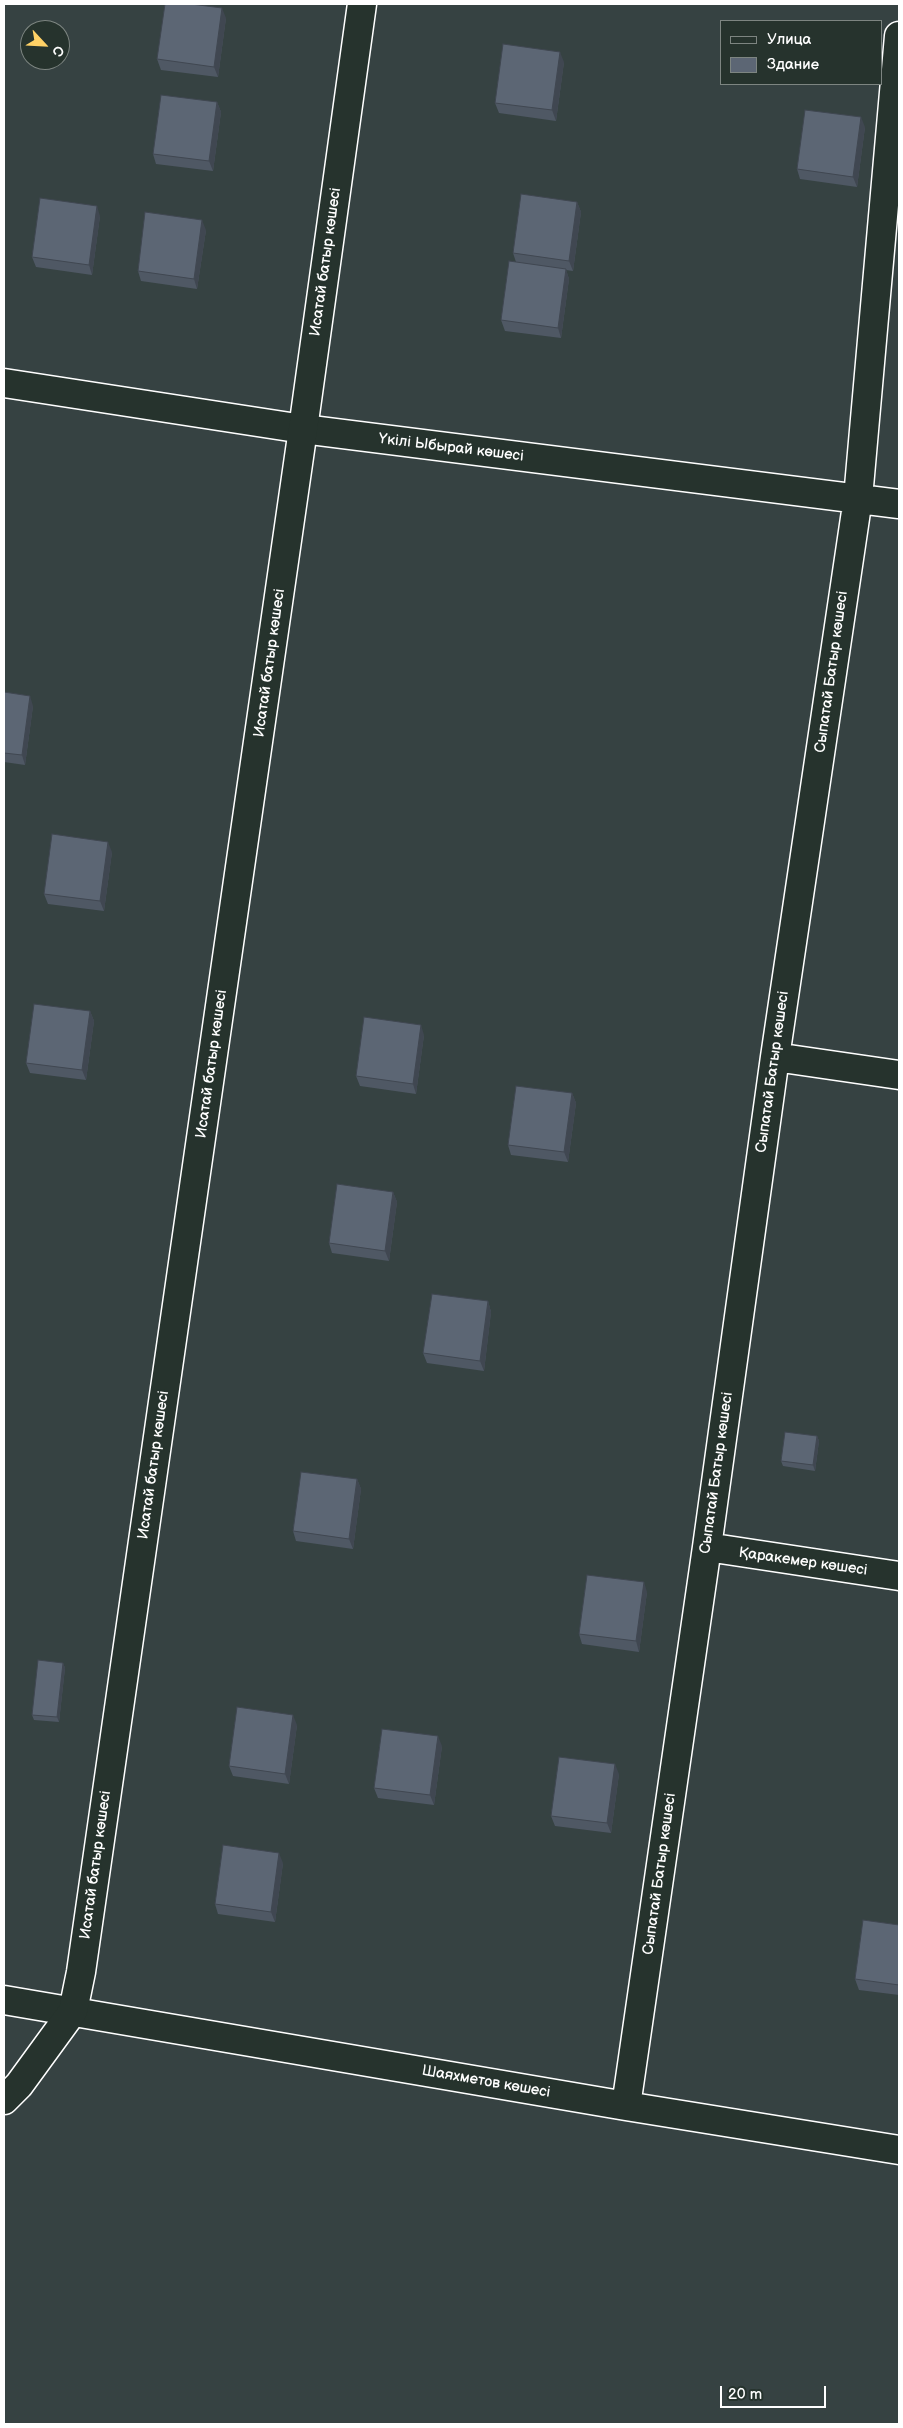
<!DOCTYPE html>
<html>
<head>
<meta charset="utf-8">
<style>
  body { margin:0 }
  #map { position:relative; width:903px; height:2428px; overflow:hidden; background:#364242; font-family:"Balsamiq Sans",sans-serif }
  canvas { display:block }
  .frame { position:absolute; inset:0; border:5px solid #fff; pointer-events:none }
  .legend { position:absolute; left:720px; top:20px; width:162px; height:65px; box-sizing:border-box; background:#26332d; border:1px solid #7d8581; margin:0; padding:6px 9px; list-style:none; font-size:15px; color:#fff }
  .legend li { display:flex; align-items:center; gap:10px; height:25px }
  .legend b { width:25px; border:1px solid #7d8581 }
  .north { position:absolute; left:20px; top:20px; width:50px; height:50px; box-sizing:border-box; background:#26332d; border:1px solid #7d8581; border-radius:50%; rotate:115deg; font-size:14px; font-weight:700; line-height:20px; text-align:center; color:#fff }
  .north::after { content:''; display:block; margin:auto; width:18px; height:22px; background:#ffd166; clip-path:polygon(50% 0,100% 100%,50% 72%,0 100%) }
  .scale { position:absolute; left:720px; top:2386px; width:106px; height:22px; box-sizing:border-box; border:2px solid #fff; border-top:0; padding-left:6px; font-size:15px; line-height:18px; white-space:nowrap; color:#fff; -webkit-text-stroke:4px #26332d; paint-order:stroke }
</style>
</head>
<body>
<div id="map">
<canvas width="903" height="2428"></canvas>
<div class="frame"></div>
<ul class="legend">
<li><b style="height:6px;background:#26332d"></b>Улица</li>
<li><b style="height:14px;background:#5c6674"></b>Здание</li>
</ul>
<div class="north">С</div>
<div class="scale">20 m</div>
</div>
<script>
const ctx = document.querySelector('canvas').getContext('2d');
ctx.lineJoin = 'round';
function shape(rows) {
  const path = new Path2D();
  for (const r of rows) {
    path.moveTo(r[0], r[1]);
    for (let i = 2; i < r.length; i += 2) path.lineTo(r[i], r[i + 1]);
  }
  return path;
}
function stroke(path, color, width, dash) {
  ctx.strokeStyle = color;
  ctx.lineWidth = width;
  ctx.lineCap = dash ? 'butt' : 'round';
  ctx.setLineDash(dash || []);
  ctx.stroke(path);
}
function fill(path, color) {
  ctx.fillStyle = color;
  ctx.fill(path, 'evenodd');
}
function label(font, color, halo, rows, align = 'center') {
  ctx.font = font + ' "Balsamiq Sans",sans-serif';
  ctx.lineWidth = 4;
  ctx.setLineDash([]);
  ctx.textBaseline = 'middle';
  ctx.strokeStyle = halo;
  ctx.fillStyle = color;
  for (const [text, x, y, turn = 0] of rows) {
    ctx.save();
    ctx.translate(x, y);
    ctx.rotate((+turn || 0) * Math.PI / 180);
    ctx.textAlign = isNaN(turn) ? turn : align;
    if (halo) ctx.strokeText(text, 0, 0);
    ctx.fillText(text, 0, 0);
    ctx.restore();
  }
}
const street = shape([
  [4,383,303,429,899,504],
  [775,1057,899,1075],
  [707,1547,899,1576],
  [4,2000,626,2106,899,2150],
  [626,2106,707,1547,775,1057,858,498,899,36]
]);
const secondary = shape([
  [4,2100,19,2085,73,2011,81,1972,303,429,362,4]
]);
stroke(street, '#fff', 31);
stroke(secondary, '#fff', 31);
stroke(street, '#26332d', 28);
stroke(secondary, '#26332d', 28);
fill(shape([
  [226,18,218,77,161,70,157,59],
  [564,62,556,121,499,113,495,103],
  [217,102,221,112,213,171,156,164,153,154],
  [865,127,857,187,800,179,797,169],
  [577,202,581,212,573,271,566,270,569,279,561,338,505,331,501,320,516,262,513,253],
  [100,216,92,275,36,267,32,257],
  [206,230,197,289,141,281,138,271],
  [4,692,33,706,25,765,4,762],
  [112,852,104,911,48,904,44,894],
  [90,1011,94,1021,86,1080,30,1073,26,1063],
  [424,1035,416,1094,360,1086,356,1076],
  [572,1093,576,1103,568,1162,511,1155,508,1145],
  [393,1192,397,1202,389,1261,332,1253,329,1243],
  [488,1301,491,1312,484,1371,427,1363,423,1353],
  [817,1436,819,1441,815,1471,783,1466,781,1461],
  [357,1479,361,1489,353,1549,296,1541,293,1531],
  [647,1592,639,1652,582,1644,579,1634],
  [63,1663,65,1668,59,1722,34,1720,32,1715],
  [297,1725,289,1784,233,1776,229,1766],
  [442,1746,434,1805,378,1798,374,1788],
  [619,1774,611,1833,555,1826,551,1816],
  [283,1863,275,1922,218,1914,215,1904],
  [899,1925,899,1995,859,1990,855,1979]
]), '#4f5864');
fill(shape([
  [222,8,226,18,218,77,214,67],
  [560,52,564,62,556,121,552,110],
  [217,102,221,112,213,171,209,161],
  [861,117,865,127,857,187,853,177],
  [577,202,581,212,573,271,569,261],
  [97,206,100,216,92,275,89,265],
  [202,220,206,230,197,289,194,279],
  [566,269,569,279,561,338,558,328],
  [30,696,33,706,25,765,22,755],
  [108,842,112,852,104,911,100,901],
  [90,1011,94,1021,86,1080,82,1070],
  [421,1025,424,1035,416,1094,413,1084],
  [572,1093,576,1103,568,1162,564,1152],
  [393,1192,397,1202,389,1261,385,1251],
  [488,1301,491,1312,484,1371,480,1361],
  [817,1436,819,1441,815,1471,813,1465],
  [357,1479,361,1489,353,1549,349,1539],
  [644,1582,647,1592,639,1652,636,1641],
  [63,1663,65,1668,59,1722,57,1717],
  [293,1715,297,1725,289,1784,285,1774],
  [438,1736,442,1746,434,1805,430,1795],
  [615,1764,619,1774,611,1833,607,1823],
  [279,1853,283,1863,275,1922,271,1912]
]), '#404751');
const building = shape([
  [165,4,191,4,222,8,214,67,157,59,165,4],
  [503,44,560,52,552,110,495,103,503,44],
  [161,95,217,102,209,161,153,154,161,95],
  [805,110,861,117,853,177,797,169,805,110],
  [521,194,577,202,569,261,513,253,521,194],
  [40,198,97,206,89,265,32,257,40,198],
  [145,212,202,220,194,279,138,271,145,212],
  [509,261,566,269,558,328,501,320,509,261],
  [4,692,30,696,22,755,4,753,4,692],
  [52,834,108,842,100,901,44,894,52,834],
  [34,1004,90,1011,82,1070,26,1063,34,1004],
  [364,1017,421,1025,413,1084,356,1076,364,1017],
  [516,1086,572,1093,564,1152,508,1145,516,1086],
  [337,1184,393,1192,385,1251,329,1243,337,1184],
  [432,1294,488,1301,480,1361,423,1353,432,1294],
  [785,1432,817,1436,813,1465,781,1461,785,1432],
  [301,1472,357,1479,349,1539,293,1531,301,1472],
  [587,1575,644,1582,636,1641,579,1634,587,1575],
  [38,1660,63,1663,57,1717,32,1715,38,1660],
  [237,1707,293,1715,285,1774,229,1766,237,1707],
  [382,1729,438,1736,430,1795,374,1788,382,1729],
  [559,1757,615,1764,607,1823,551,1816,559,1757],
  [223,1845,279,1853,271,1912,215,1904,223,1845],
  [863,1920,899,1925,899,1985,855,1979,863,1920]
]);
fill(building, '#5c6674');
stroke(building, '#404751', 1);
label('15px', '#fff', '#26332d', [
  ["Исатай батыр көшесі",326,262,-82],
  ["Үкілі Ыбырай көшесі",451,448,7],
  ["Исатай батыр көшесі",270,663,-82],
  ["Сыпатай Батыр көшесі",832,672,-82],
  ["Исатай батыр көшесі",212,1064,-82],
  ["Сыпатай Батыр көшесі",773,1072,-82],
  ["Исатай батыр көшесі",154,1465,-82],
  ["Сыпатай Батыр көшесі",717,1473,-82],
  ["Қаракемер көшесі",803,1562,8],
  ["Исатай батыр көшесі",96,1865,-82],
  ["Сыпатай Батыр көшесі",660,1874,-82],
  ["Шаяхметов көшесі",486,2082,10]
]);
</script>
</body>
</html>
